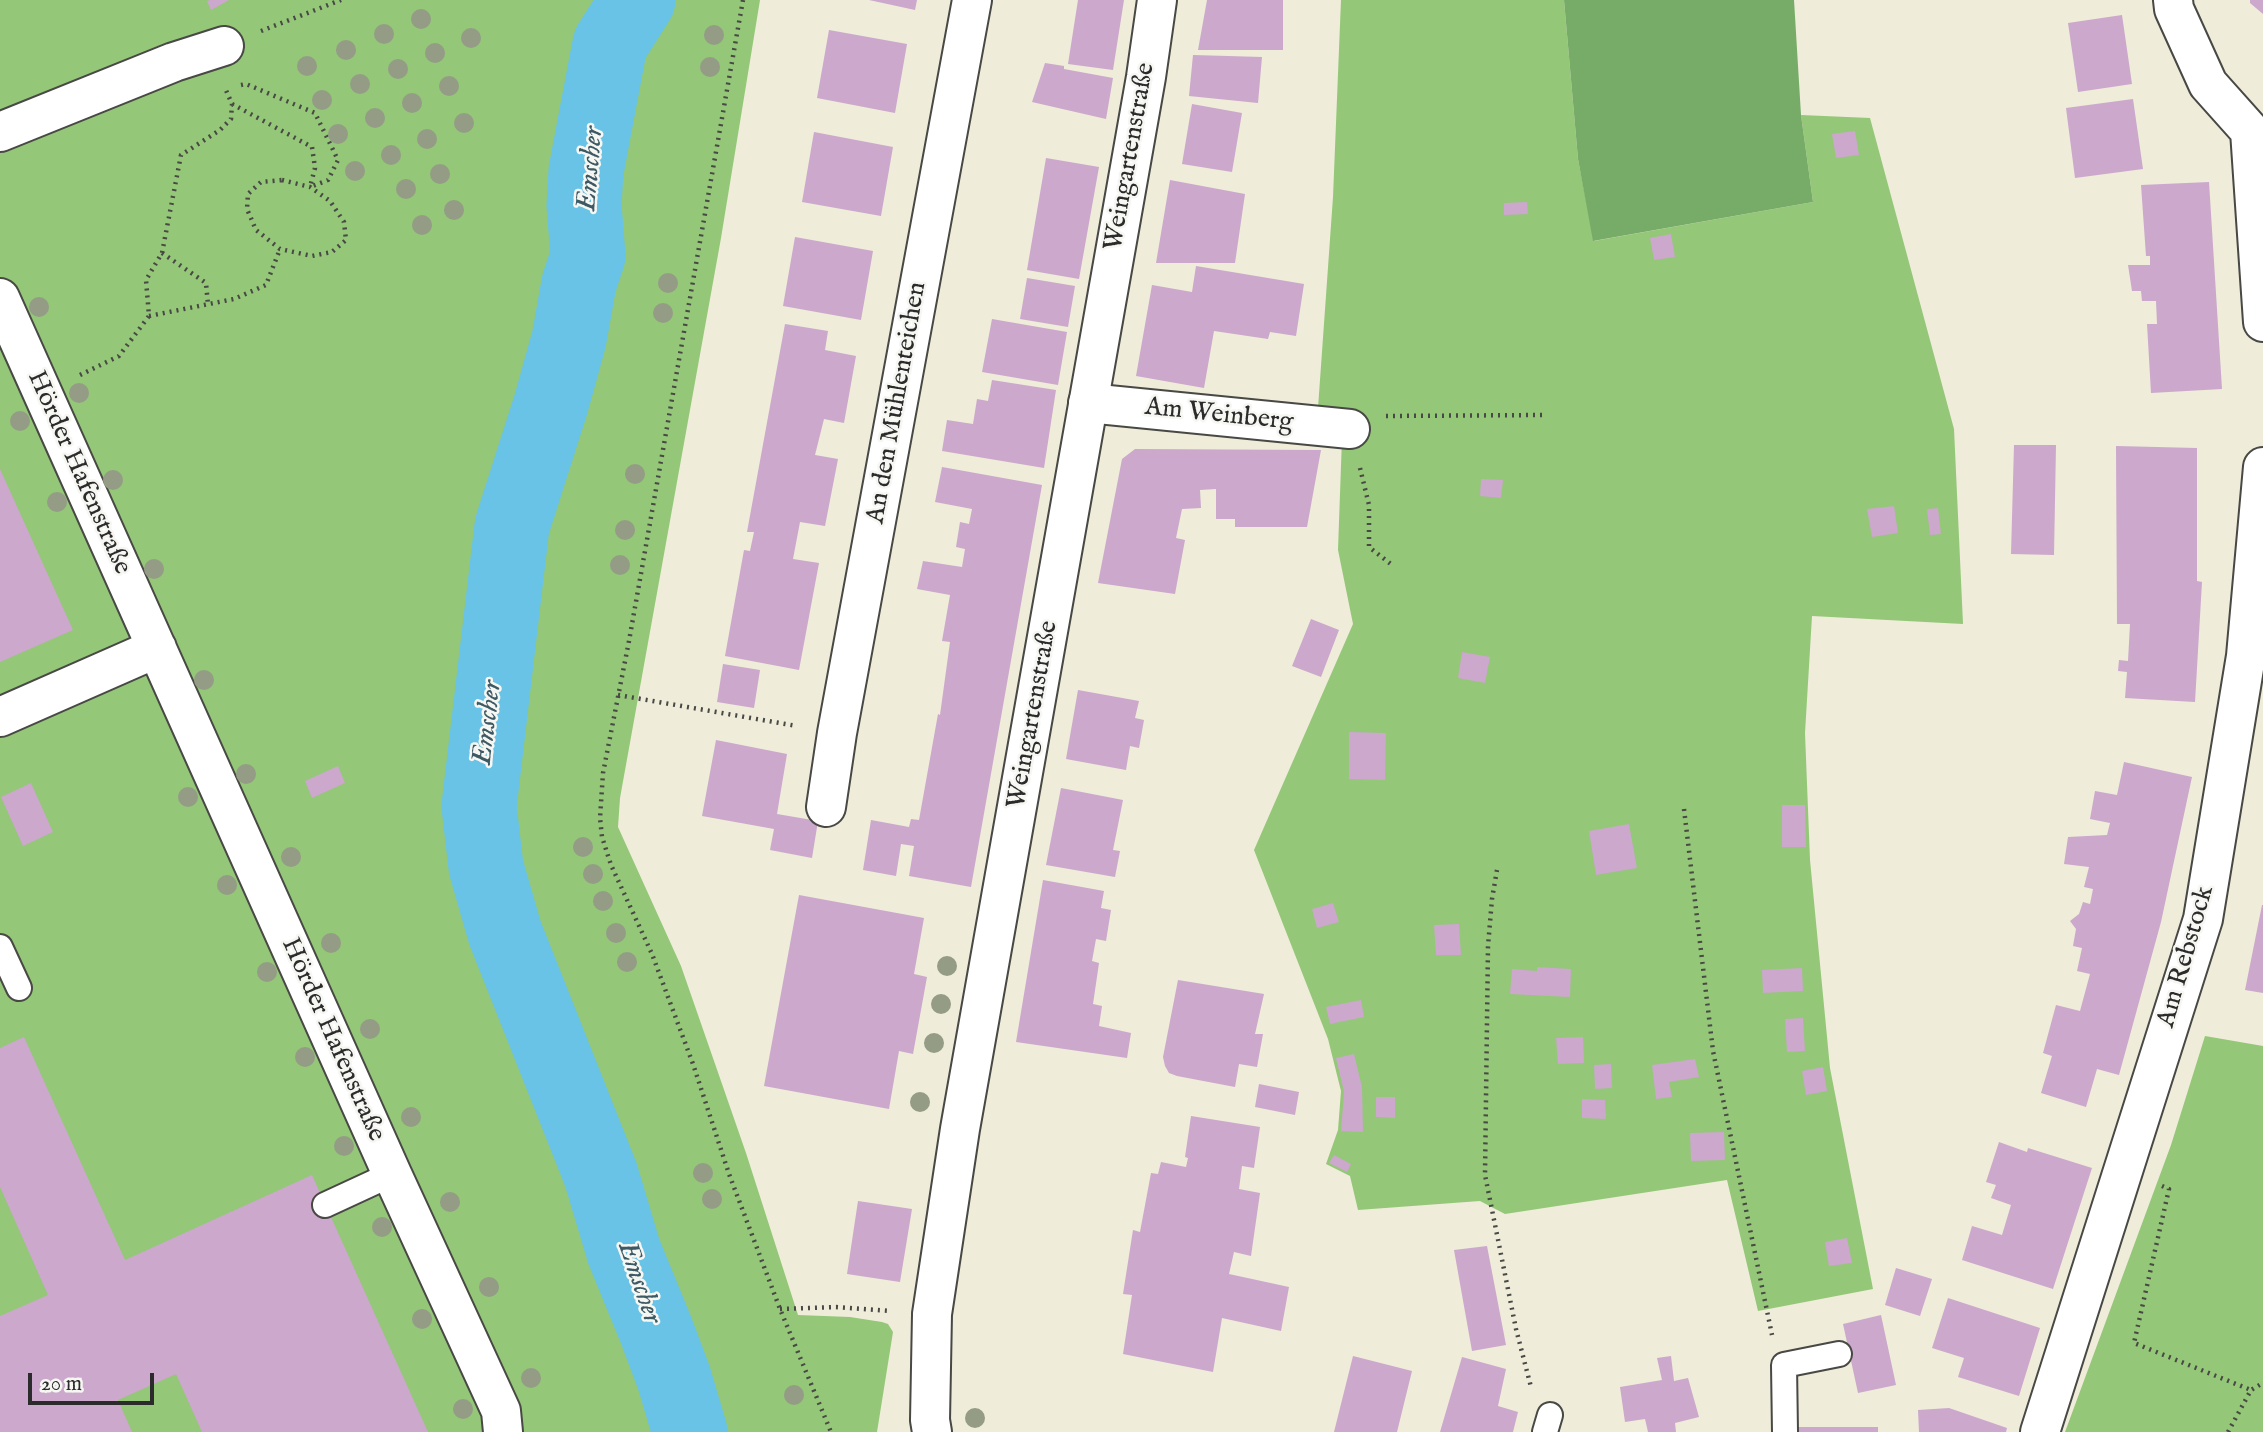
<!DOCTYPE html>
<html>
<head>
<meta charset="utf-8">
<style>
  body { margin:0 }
  #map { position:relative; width:2263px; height:1432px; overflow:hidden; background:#efecda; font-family:"IM FELL English",serif }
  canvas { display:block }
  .scale { position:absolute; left:28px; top:1373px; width:126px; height:32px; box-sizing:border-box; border:4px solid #2b2b2b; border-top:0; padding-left:9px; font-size:21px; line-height:24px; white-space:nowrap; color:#2b2b2b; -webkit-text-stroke:5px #f6f6f2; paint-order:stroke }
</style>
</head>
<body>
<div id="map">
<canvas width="2263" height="1432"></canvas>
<div class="scale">20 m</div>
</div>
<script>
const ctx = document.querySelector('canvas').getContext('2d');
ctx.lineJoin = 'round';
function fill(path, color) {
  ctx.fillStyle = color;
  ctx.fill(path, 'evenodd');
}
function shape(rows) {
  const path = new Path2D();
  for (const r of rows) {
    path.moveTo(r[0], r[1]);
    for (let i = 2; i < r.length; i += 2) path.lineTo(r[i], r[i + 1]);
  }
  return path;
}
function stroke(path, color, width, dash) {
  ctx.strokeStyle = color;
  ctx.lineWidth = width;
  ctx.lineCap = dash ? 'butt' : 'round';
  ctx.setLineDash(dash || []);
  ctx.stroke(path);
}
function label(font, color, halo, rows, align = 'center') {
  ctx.font = font + ' "IM FELL English",serif';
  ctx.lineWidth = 5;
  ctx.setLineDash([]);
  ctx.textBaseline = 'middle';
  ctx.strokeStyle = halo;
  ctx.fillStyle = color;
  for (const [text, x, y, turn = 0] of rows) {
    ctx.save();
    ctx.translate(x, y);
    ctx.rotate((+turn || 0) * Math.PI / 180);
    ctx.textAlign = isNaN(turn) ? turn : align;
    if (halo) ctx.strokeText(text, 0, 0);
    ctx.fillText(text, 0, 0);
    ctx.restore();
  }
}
fill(shape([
  [0,0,760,0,721,238,620,798,618,827,681,966,746,1153,798,1315,850,1317,882,1322,888,1324,893,1332,877,1432,0,1432],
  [1341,0,1564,0,1578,159,1594,241,1813,202,1801,115,1870,118,1954,429,1963,624,1812,616,1805,733,1810,860,1830,1068,1873,1289,1758,1311,1727,1180,1505,1214,1480,1201,1358,1210,1350,1176,1326,1164,1338,1130,1341,1091,1328,1039,1254,850,1353,624,1338,550,1343,410,1318,408,1333,197],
  [2205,1036,2263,1046,2263,1432,2065,1432,2171,1145]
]), '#94c778');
fill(shape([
  [1564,0,1794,0,1801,115,1813,202,1593,241,1578,159]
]), '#77ac68');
stroke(shape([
  [638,0,610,44,586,171,584,205,588,256,579,283,569,339,551,404,512,526,479,806,486,867,505,933,601,1175,624,1252,656,1330,674,1378,690,1432]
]), '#68c3e6', 75);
fill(shape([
  [210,0,229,0,211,10,207,1],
  [869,0,917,0,915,10],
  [1078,0,1124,0,1113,70,1068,64],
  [1207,0,1283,0,1283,50,1198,50],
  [2250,0,2263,0,2263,14,2250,3],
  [2122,15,2132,84,2078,92,2068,23],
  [829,30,907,44,895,113,817,98],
  [1193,55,1262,57,1258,103,1189,96],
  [1045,63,1064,66,1064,69,1113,78,1106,119,1032,102],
  [2133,99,2143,169,2075,178,2066,108],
  [1192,104,1242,113,1232,172,1182,164],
  [1855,131,1859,155,1836,158,1832,134],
  [814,132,893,147,881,216,802,202],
  [1046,158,1099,167,1079,279,1027,270],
  [1170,180,1245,194,1235,263,1156,263],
  [2209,182,2222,389,2151,393,2147,324,2157,324,2156,301,2142,301,2141,291,2132,291,2128,265,2150,265,2150,256,2146,256,2141,185],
  [1527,202,1528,214,1504,215,1504,203],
  [1671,234,1675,257,1654,260,1650,238],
  [795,237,873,251,861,320,783,306],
  [1196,266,1304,284,1296,336,1270,332,1268,339,1214,331,1204,388,1136,376,1152,285,1192,292],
  [1027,278,1075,286,1068,327,1020,319],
  [992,319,1067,332,1058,385,982,372],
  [785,324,828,331,825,350,856,356,844,423,824,419,815,455,838,459,825,526,800,522,793,559,819,563,799,670,725,656,744,550,750,551,754,532,747,532],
  [992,380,1056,390,1044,468,942,451,947,420,973,424,977,399,988,401],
  [2014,445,2056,445,2054,555,2011,554],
  [2116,446,2197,448,2197,581,2202,582,2195,702,2125,698,2127,672,2118,671,2119,660,2128,661,2130,624,2117,624],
  [1135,449,1321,450,1307,527,1235,527,1235,519,1216,519,1216,489,1200,490,1201,508,1182,509,1176,538,1185,540,1175,594,1098,583,1122,459],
  [942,467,1042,485,971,887,909,876,914,846,901,844,896,876,863,870,871,820,909,827,911,819,919,820,938,714,940,715,950,642,942,641,950,595,917,589,923,561,962,567,965,549,956,547,960,522,969,524,972,509,935,502],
  [0,469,73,630,0,662],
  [1481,479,1503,480,1501,498,1480,496],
  [1894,506,1898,533,1872,537,1867,509],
  [1938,508,1941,534,1930,535,1927,509],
  [1311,619,1339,630,1321,677,1292,666],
  [1462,652,1490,657,1485,683,1458,678],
  [723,664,760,670,754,708,717,702],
  [1078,690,1139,701,1135,718,1144,720,1139,748,1130,746,1126,770,1066,759],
  [1349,732,1386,733,1385,780,1349,779],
  [716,740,787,754,777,814,818,821,812,858,770,850,774,829,702,816],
  [2124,762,2192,777,2161,922,2119,1075,2097,1069,2086,1107,2041,1093,2052,1056,2043,1053,2056,1005,2080,1011,2090,974,2077,971,2082,948,2073,946,2076,929,2070,921,2079,914,2083,902,2090,904,2093,889,2084,887,2089,867,2064,864,2068,837,2107,835,2110,823,2090,819,2095,791,2117,795],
  [338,766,345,783,312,798,305,781],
  [31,783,53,832,23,846,1,797],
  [1061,788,1123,800,1113,850,1120,851,1115,877,1046,865],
  [1782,805,1805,805,1806,847,1782,847],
  [1629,824,1637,868,1596,875,1589,831],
  [1043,880,1104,891,1101,908,1111,910,1106,941,1096,939,1092,961,1099,963,1093,1004,1102,1006,1099,1026,1131,1033,1127,1058,1016,1042],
  [799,895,924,918,914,974,927,977,913,1054,899,1051,889,1109,764,1086],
  [1333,903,1339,922,1317,928,1312,909],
  [2262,905,2263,905,2263,993,2245,990],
  [1459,924,1461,955,1436,955,1434,925],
  [1537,967,1571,969,1570,997,1510,994,1512,969,1537,971],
  [1802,968,1803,991,1763,993,1762,970],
  [1178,980,1264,994,1255,1034,1263,1034,1257,1067,1239,1064,1235,1087,1177,1076,1169,1073,1165,1066,1163,1057],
  [1361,1000,1364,1017,1330,1024,1326,1007],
  [1803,1018,1805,1051,1787,1052,1785,1019],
  [24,1037,125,1260,312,1175,428,1432,202,1432,176,1374,118,1400,132,1432,0,1432,0,1316,48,1295,0,1187,0,1048],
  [1583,1037,1584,1063,1558,1064,1556,1038],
  [1354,1054,1362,1087,1363,1132,1341,1131,1344,1092,1336,1058],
  [1695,1059,1699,1077,1669,1082,1672,1097,1656,1099,1652,1065],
  [1611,1064,1612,1088,1595,1089,1594,1065],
  [1823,1067,1827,1091,1806,1095,1802,1071],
  [1259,1084,1299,1092,1295,1115,1255,1107],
  [1376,1097,1395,1097,1395,1118,1376,1117],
  [1582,1099,1605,1100,1606,1119,1582,1118],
  [1191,1116,1260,1127,1254,1168,1242,1166,1239,1189,1260,1193,1251,1256,1234,1252,1229,1274,1289,1287,1281,1331,1222,1318,1213,1372,1123,1354,1132,1295,1123,1294,1133,1230,1140,1232,1151,1173,1158,1174,1161,1162,1186,1167,1188,1158,1185,1157],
  [1724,1132,1725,1160,1691,1161,1690,1133],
  [1999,1142,2027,1152,2028,1148,2092,1168,2053,1289,1962,1260,1972,1226,2002,1235,2011,1205,1991,1198,1996,1185,1986,1182],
  [1334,1155,1351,1164,1347,1172,1329,1163],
  [858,1201,912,1209,900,1282,847,1274],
  [1847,1238,1852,1263,1829,1266,1825,1242],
  [1487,1246,1506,1345,1472,1351,1454,1250],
  [1896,1268,1932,1279,1920,1316,1885,1305],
  [1948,1298,2040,1328,2019,1396,1958,1377,1964,1358,1932,1348],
  [1881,1315,1896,1385,1858,1393,1843,1324],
  [1353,1356,1412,1371,1397,1432,1334,1432],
  [1671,1356,1674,1381,1688,1378,1699,1417,1675,1423,1676,1432,1648,1432,1645,1419,1625,1422,1620,1387,1662,1380,1657,1358],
  [1462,1357,1506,1369,1498,1406,1518,1412,1513,1432,1440,1432],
  [1949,1408,2007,1428,2006,1432,1919,1432,1918,1410],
  [1794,1427,1878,1427,1878,1432,1794,1432]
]), '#cba8cc');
const service = shape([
  [0,947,19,988],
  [325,1205,392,1174],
  [1545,1432,1550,1415],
  [1785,1432,1784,1365,1839,1354]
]);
const minor = shape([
  [2173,0,2174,9,2208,84,2250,131],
  [2250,131,2263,322],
  [0,132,174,62,224,46],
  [0,298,392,1174,501,1411,503,1432],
  [1088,403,1350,429],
  [0,717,157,648],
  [826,807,837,733,972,0],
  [2040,1432,2203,919,2246,656,2263,467]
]);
const tertiary = shape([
  [932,1432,930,1420,932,1314,960,1129,1146,77,1157,0]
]);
stroke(service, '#484845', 28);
stroke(minor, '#484845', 42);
stroke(tertiary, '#484845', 42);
stroke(shape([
  [743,0,629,641,603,773,600,818,602,837,611,865,652,954,693,1064,729,1174,780,1309,831,1432],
  [261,31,341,0],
  [241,85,246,84,315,113,338,160,328,180,310,187],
  [232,104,312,147,315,168,310,187],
  [282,180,310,187,330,201,344,222,346,240,332,252,312,256,280,249,256,230,247,209,248,194,261,182,282,180],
  [162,253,206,283,208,305],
  [149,316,234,299,266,285,280,249],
  [80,375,119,356,149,316,146,280,162,253,181,155,220,130,231,119,232,104,225,88],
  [1386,416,1543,415],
  [1360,468,1369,505,1369,547,1392,565],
  [618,695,797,726],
  [1684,809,1713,1051,1772,1335],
  [1497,870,1492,899,1488,946,1485,1175,1516,1329,1531,1387],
  [2162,1186,2169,1189,2134,1343,2251,1390],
  [780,1309,836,1307,891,1311],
  [2228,1432,2251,1390,2263,1383]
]), '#484845', 4.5, [2, 5]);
stroke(service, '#fff', 24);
stroke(minor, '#fff', 38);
stroke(tertiary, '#fff', 38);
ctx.fillStyle = '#949c86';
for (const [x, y] of [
  [421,19],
  [384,34],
  [714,35],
  [471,38],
  [346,50],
  [435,53],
  [307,66],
  [710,67],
  [398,69],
  [360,84],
  [449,86],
  [322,100],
  [412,103],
  [375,118],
  [464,123],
  [338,134],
  [427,139],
  [391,155],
  [355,171],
  [440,174],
  [406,189],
  [454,210],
  [422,225],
  [668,283],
  [39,307],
  [663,313],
  [79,393],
  [20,421],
  [635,474],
  [113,480],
  [57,502],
  [625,530],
  [620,565],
  [154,569],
  [204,680],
  [246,774],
  [188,797],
  [583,847],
  [291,857],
  [593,874],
  [227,885],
  [603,901],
  [616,933],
  [331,943],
  [627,962],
  [947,966],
  [267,972],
  [941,1004],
  [370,1029],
  [934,1043],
  [305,1057],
  [920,1102],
  [411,1117],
  [344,1146],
  [703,1173],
  [712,1199],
  [450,1202],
  [382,1227],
  [489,1287],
  [422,1319],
  [531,1378],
  [794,1395],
  [463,1409],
  [975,1418]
]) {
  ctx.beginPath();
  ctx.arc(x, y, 10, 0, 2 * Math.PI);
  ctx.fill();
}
label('26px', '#2b2b2b', '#f6f6f2', [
  ["Weingartenstraße",1131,157,-80],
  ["An den Mühlenteichen",898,403,-80],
  ["Am Weinberg",1219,416,6],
  ["Hörder Hafenstraße",78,473,66],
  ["Weingartenstraße",1034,715,-80],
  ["Am Rebstock",2187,957,-74],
  ["Hörder Hafenstraße",332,1040,66]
]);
label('italic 28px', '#3d5963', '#f6f6f2', [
  ["Emscher",592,169,-85],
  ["Emscher",489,723,-83],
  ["Emscher",638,1283,71]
]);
</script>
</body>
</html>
